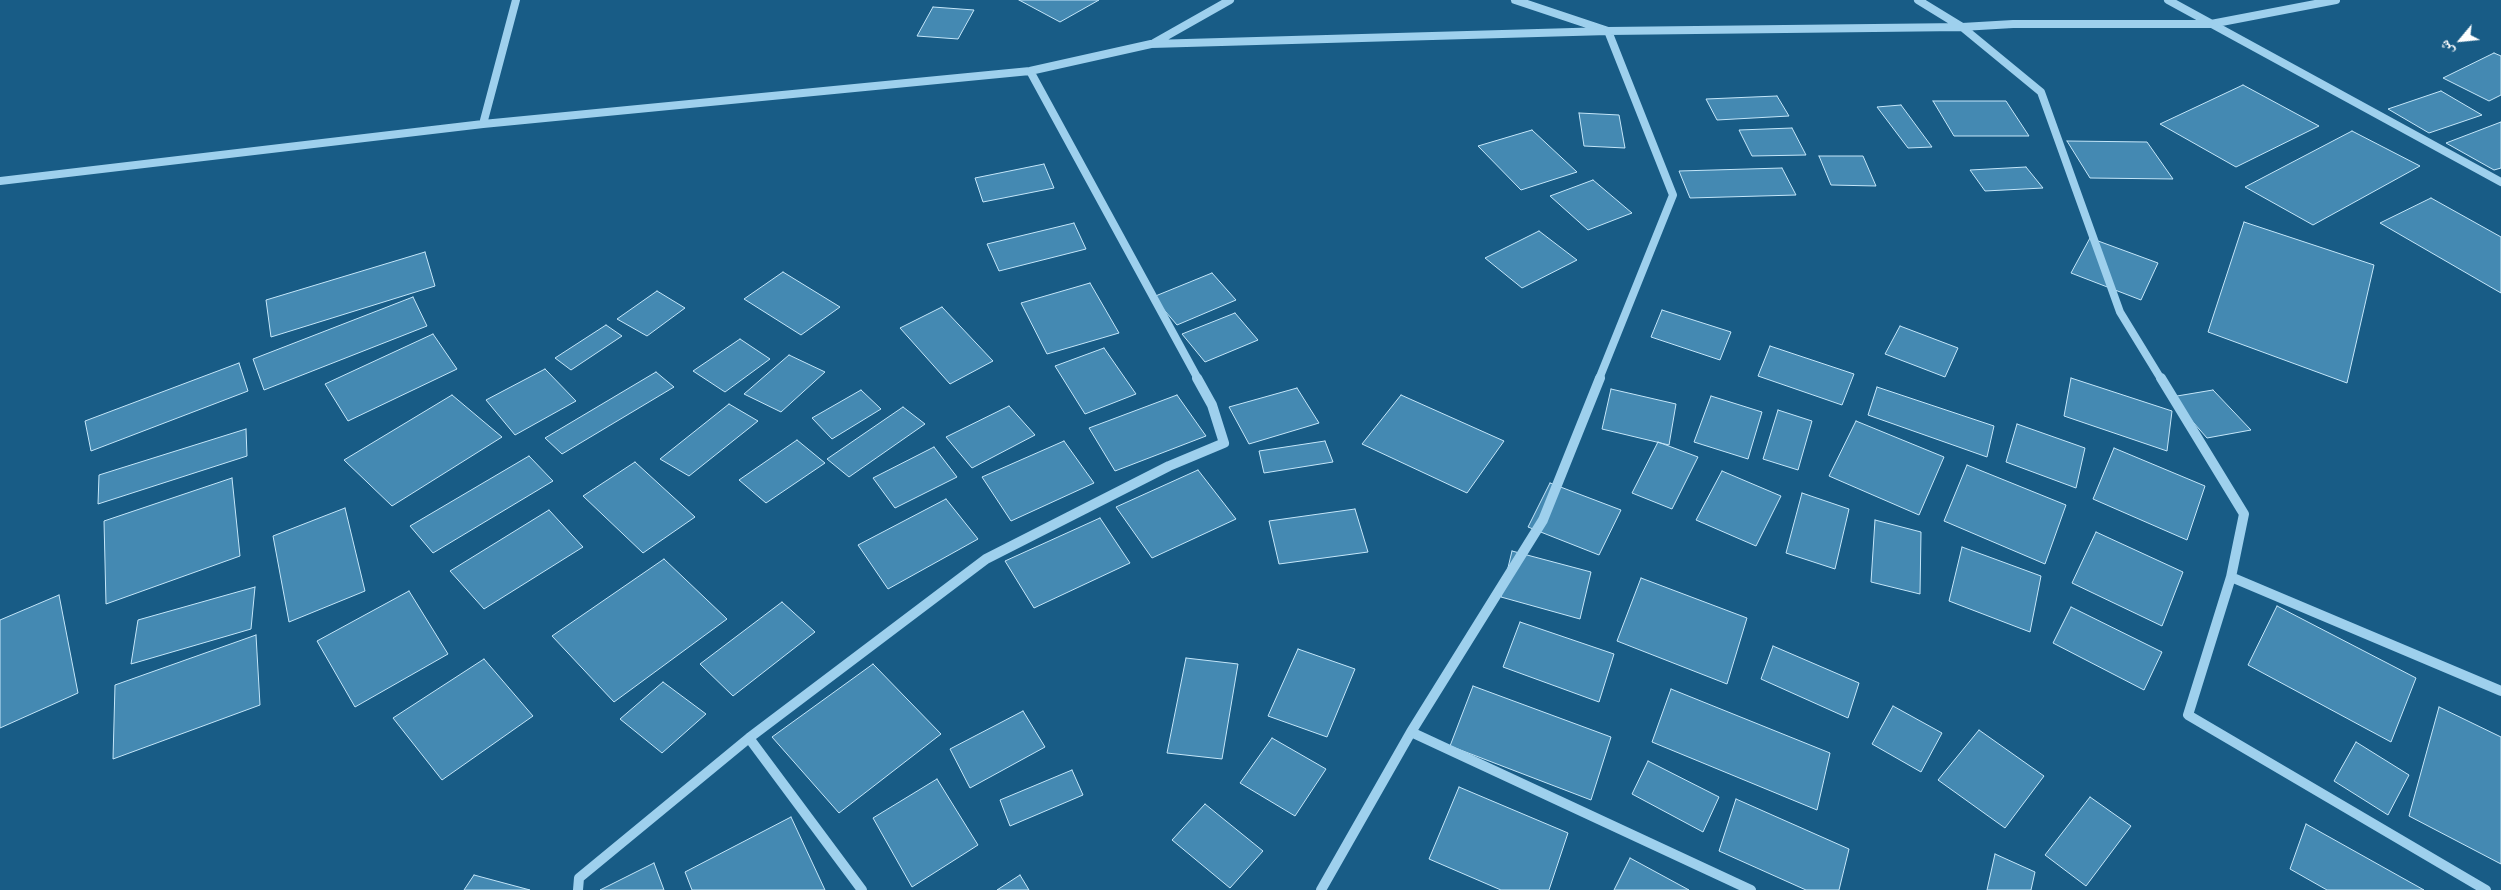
<!DOCTYPE html>
<html>
<head>
<meta charset="utf-8">
<style>
  body { margin:0 }
  #map { position:relative; width:2501px; height:890px; overflow:hidden; background:#185c86; font-family:Overpass,"Noto Naskh Arabic",sans-serif }
  canvas { display:block }
  .north { position:absolute; left:2436px; top:15px; width:50px; height:50px; -webkit-text-stroke:4px #185c86; paint-order:stroke; rotate:242deg; font-size:14px; font-weight:700; line-height:20px; text-align:center; color:#fff }
  .north::after { content:''; display:block; margin:auto; width:18px; height:22px; background:#fff; clip-path:polygon(50% 0,100% 100%,50% 72%,0 100%) }
</style>
</head>
<body>
<div id="map">
<canvas width="2501" height="890"></canvas>
<div class="north">ش</div>
</div>
<script>
const ctx = document.querySelector('canvas').getContext('2d');
ctx.lineJoin = 'round';
function fill(path, color) {
  ctx.fillStyle = color;
  ctx.fill(path, 'evenodd');
}
function shape(rows) {
  const path = new Path2D();
  for (const r of rows) {
    path.moveTo(r[0], r[1]);
    for (let i = 2; i < r.length; i += 2) path.lineTo(r[i], r[i + 1]);
  }
  return path;
}
function stroke(path, color, width, dash) {
  ctx.strokeStyle = color;
  ctx.lineWidth = width;
  ctx.lineCap = dash ? 'butt' : 'round';
  ctx.setLineDash(dash || []);
  ctx.stroke(path);
}
const building = shape([
  [1019,0,1099,0,1060,22,1019,0],
  [933,7,974,10,958,39,917,36,933,7],
  [2494,53,2501,56,2501,95,2489,101,2443,78,2494,53],
  [2243,85,2319,126,2236,167,2160,124,2243,85],
  [2441,91,2482,115,2429,133,2388,109,2441,91],
  [1777,96,1789,116,1717,120,1706,99,1777,96],
  [1933,101,2006,101,2029,136,1954,136,1933,101],
  [1901,105,1932,147,1908,148,1877,107,1901,105],
  [1579,113,1619,115,1625,148,1584,146,1579,113],
  [2501,122,2501,168,2494,170,2446,143,2501,122],
  [1792,128,1806,155,1752,156,1739,130,1792,128],
  [1532,130,1577,172,1521,190,1478,146,1532,130],
  [2352,131,2420,166,2313,225,2245,187,2352,131],
  [2067,141,2147,142,2173,179,2090,178,2067,141],
  [1819,156,1863,156,1876,186,1831,185,1819,156],
  [1044,164,1054,188,983,202,975,178,1044,164],
  [2026,167,2043,188,1985,191,1970,170,2026,167],
  [1782,168,1796,195,1690,198,1679,171,1782,168],
  [1593,180,1632,213,1588,230,1550,196,1593,180],
  [2431,198,2501,237,2501,293,2380,223,2431,198],
  [2244,222,2374,265,2347,383,2208,332,2244,222],
  [1074,223,1086,249,999,271,987,244,1074,223],
  [1539,231,1577,260,1522,288,1485,258,1539,231],
  [2090,238,2158,263,2141,300,2071,273,2090,238],
  [425,252,435,286,271,337,266,300,425,252],
  [783,272,840,307,801,335,744,299,783,272],
  [1212,273,1236,300,1177,325,1153,297,1212,273],
  [1090,283,1119,333,1047,354,1021,303,1090,283],
  [657,291,685,308,647,336,617,319,657,291],
  [413,297,427,326,264,390,253,359,413,297],
  [942,307,993,361,950,384,900,328,942,307],
  [1662,310,1731,332,1720,360,1651,337,1662,310],
  [1235,313,1258,340,1205,362,1182,334,1235,313],
  [606,325,622,336,571,370,555,358,606,325],
  [1900,326,1958,348,1945,377,1885,354,1900,326],
  [433,334,457,369,348,421,325,384,433,334],
  [740,339,770,359,725,392,693,371,740,339],
  [1770,346,1854,374,1842,405,1758,376,1770,346],
  [1104,348,1136,394,1085,414,1055,366,1104,348],
  [789,355,825,372,781,412,744,394,789,355],
  [239,363,248,391,91,451,85,421,239,363],
  [545,369,576,401,515,435,486,400,545,369],
  [656,372,674,387,562,454,545,438,656,372],
  [2071,378,2172,411,2167,451,2064,416,2071,378],
  [1877,387,1994,426,1987,457,1868,415,1877,387],
  [1297,388,1319,423,1249,444,1229,407,1297,388],
  [1611,389,1676,404,1669,445,1602,429,1611,389],
  [861,390,881,409,832,439,812,418,861,390],
  [2213,390,2251,430,2207,438,2171,397,2213,390],
  [452,395,502,437,392,506,344,460,452,395],
  [1177,395,1206,436,1115,471,1089,428,1177,395],
  [1401,395,1504,441,1467,493,1362,444,1401,395],
  [1711,396,1762,412,1748,459,1694,442,1711,396],
  [729,404,758,421,689,476,660,459,729,404],
  [1009,406,1035,435,972,468,946,437,1009,406],
  [903,407,925,424,849,477,827,459,903,407],
  [1778,410,1812,421,1798,470,1763,459,1778,410],
  [1856,421,1944,457,1919,515,1829,476,1856,421],
  [2017,424,2085,448,2076,488,2006,462,2017,424],
  [246,429,247,456,98,504,99,475,246,429],
  [797,440,825,463,766,503,739,480,797,440],
  [1064,441,1094,483,1011,521,982,477,1064,441],
  [1325,441,1333,462,1264,473,1259,451,1325,441],
  [1658,442,1698,457,1672,509,1632,493,1658,442],
  [934,447,957,477,895,508,873,478,934,447],
  [2114,448,2205,486,2187,540,2093,499,2114,448],
  [529,456,553,481,433,553,410,526,529,456],
  [635,462,695,517,643,553,583,496,635,462],
  [1967,465,2066,505,2045,564,1944,521,1967,465],
  [1198,470,1236,519,1152,558,1116,507,1198,470],
  [1722,471,1781,496,1756,546,1696,520,1722,471],
  [232,478,240,556,106,604,104,521,232,478],
  [1550,483,1621,510,1599,555,1528,527,1550,483],
  [1802,493,1849,509,1835,569,1786,553,1802,493],
  [946,499,978,539,888,589,858,545,946,499],
  [345,508,365,591,289,622,273,536,345,508],
  [1355,509,1368,552,1279,564,1269,521,1355,509],
  [549,510,583,547,484,609,450,571,549,510],
  [1100,518,1130,563,1034,608,1005,561,1100,518],
  [1875,520,1921,532,1920,594,1871,582,1875,520],
  [2096,532,2183,572,2162,626,2072,583,2096,532],
  [1962,547,2041,576,2030,632,1949,601,1962,547],
  [1512,551,1591,572,1580,619,1501,597,1512,551],
  [664,559,727,619,614,702,552,636,664,559],
  [1641,578,1747,618,1727,684,1617,641,1641,578],
  [255,587,251,629,131,664,138,620,255,587],
  [409,591,448,654,355,707,317,641,409,591],
  [59,595,78,693,0,728,0,620,59,595],
  [782,602,815,632,733,696,700,664,782,602],
  [2277,606,2416,678,2391,742,2248,665,2277,606],
  [2071,607,2162,652,2144,690,2053,643,2071,607],
  [1520,622,1614,654,1599,702,1503,667,1520,622],
  [256,635,260,705,113,759,115,685,256,635],
  [1773,646,1859,683,1848,718,1761,679,1773,646],
  [1298,649,1355,669,1327,737,1268,716,1298,649],
  [1186,658,1238,664,1222,759,1167,753,1186,658],
  [484,659,533,716,442,780,393,718,484,659],
  [873,664,941,734,839,813,772,737,873,664],
  [663,682,706,714,662,753,620,719,663,682],
  [1473,686,1611,737,1591,800,1450,746,1473,686],
  [1671,689,1830,753,1817,810,1652,742,1671,689],
  [1893,706,1942,733,1921,772,1872,744,1893,706],
  [2439,707,2501,737,2501,864,2409,816,2439,707],
  [1023,711,1045,747,970,788,950,749,1023,711],
  [1979,730,2044,776,2005,828,1938,780,1979,730],
  [1272,738,1326,769,1295,816,1240,783,1272,738],
  [2356,742,2409,775,2388,815,2334,781,2356,742],
  [1648,761,1719,797,1703,832,1632,794,1648,761],
  [1072,770,1083,795,1010,826,1000,800,1072,770],
  [937,779,978,845,912,887,873,818,937,779],
  [1459,787,1568,833,1549,890,1501,890,1429,859,1459,787],
  [2090,797,2131,826,2086,886,2045,855,2090,797],
  [1736,799,1849,849,1839,890,1806,890,1719,851,1736,799],
  [1205,804,1263,851,1230,888,1172,840,1205,804],
  [791,817,825,890,692,890,685,872,791,817],
  [2306,824,2424,890,2327,890,2290,869,2306,824],
  [1995,854,2035,872,2031,890,1987,890,1995,854],
  [1630,858,1689,890,1614,890,1630,858],
  [654,863,664,890,600,890,654,863],
  [474,875,530,890,464,890,474,875],
  [1020,875,1029,890,997,890,1020,875]
]);
fill(building, '#4489b2');
stroke(building, '#c4e6f9', 1);
stroke(shape([
  [1515,0,1608,31,1673,195,1599,379],
  [1918,0,1962,27,2041,92,2120,312,2161,379],
  [2168,0,2501,182],
  [1154,43,1230,0],
  [1030,71,1198,379],
  [483,124,516,0],
  [0,181,483,124,1030,71,1151,44,1608,31,1962,27,2013,24,2211,24,2336,0]
]), '#9ed0ed', 8);
stroke(shape([
  [2161,378,2244,514,2231,577,2188,715,2486,890],
  [2231,577,2501,691],
  [1411,732,1751,890],
  [749,738,862,890],
  [578,890,579,878,749,738,986,559,1169,466,1224,443,1212,405,1197,378],
  [1321,890,1411,732,1543,520,1600,378]
]), '#9ed0ed', 10);
</script>
</body>
</html>
